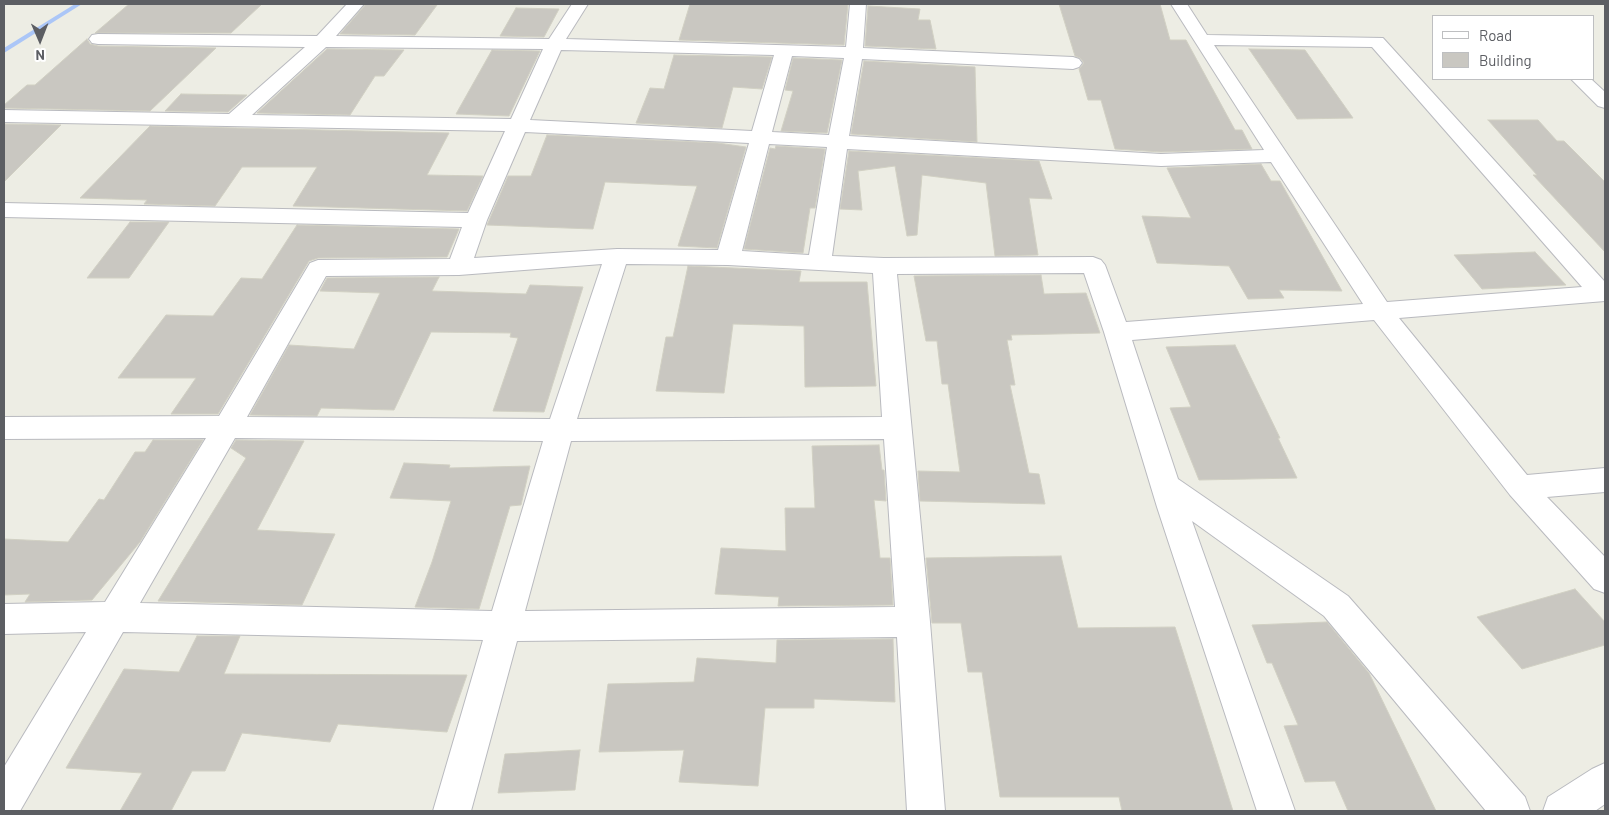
<!DOCTYPE html>
<html>
<head>
<meta charset="utf-8">
<style>
  body { margin:0 }
  #map { position:relative; width:1609px; height:815px; overflow:hidden; background:#edede4; font-family:Barlow,sans-serif }
  canvas { display:block }
  .frame { position:absolute; inset:0; border:5px solid #5c5e63; pointer-events:none }
  .legend { position:absolute; left:1432px; top:15px; width:162px; height:65px; box-sizing:border-box; background:#fff; border:1px solid #bebfc1; margin:0; padding:6px 9px; list-style:none; font-size:15px; color:#5c5e63 }
  .legend li { display:flex; align-items:center; gap:10px; height:25px }
  .legend b { width:25px; border:1px solid #bebfc1 }
  .north { position:absolute; left:15px; top:15px; width:50px; height:50px; -webkit-text-stroke:4px #fff; paint-order:stroke; rotate:179deg; font-size:14px; font-weight:700; line-height:20px; text-align:center; color:#5c5e63 }
  .north::after { content:''; display:block; margin:auto; width:18px; height:22px; background:#5c5e63; clip-path:polygon(50% 0,100% 100%,50% 72%,0 100%) }
</style>
</head>
<body>
<div id="map">
<canvas width="1609" height="815"></canvas>
<div class="frame"></div>
<ul class="legend">
<li><b style="height:6px;background:#fff"></b>Road</li>
<li><b style="height:14px;background:#c9c7c1"></b>Building</li>
</ul>
<div class="north">N</div>
</div>
<script>
const ctx = document.querySelector('canvas').getContext('2d');
ctx.lineJoin = 'round';
function shape(rows) {
  const path = new Path2D();
  for (const r of rows) {
    path.moveTo(r[0], r[1]);
    for (let i = 2; i < r.length; i += 2) path.lineTo(r[i], r[i + 1]);
  }
  return path;
}
function fill(path, color) {
  ctx.fillStyle = color;
  ctx.fill(path, 'evenodd');
}
function stroke(path, color, width, dash) {
  ctx.strokeStyle = color;
  ctx.lineWidth = width;
  ctx.lineCap = dash ? 'butt' : 'round';
  ctx.setLineDash(dash || []);
  ctx.stroke(path);
}
fill(shape([
  [75,4,82,4,4,53,4,48,75,4]
]), '#abc6f7');
const building = shape([
  [129,4,262,4,231,33,95,33,129,4],
  [366,4,390,4,437,5,415,35,340,34,366,4],
  [690,4,848,4,844,45,679,40,690,4],
  [1059,4,1160,4,1170,40,1186,40,1235,130,1242,130,1252,149,1161,152,1115,149,1101,100,1088,100,1079,69,1084,63,1080,58,1075,56,1059,4],
  [868,6,920,9,918,20,930,20,936,49,865,46,868,6],
  [516,8,559,9,544,37,500,36,516,8],
  [87,39,90,44,98,46,216,48,150,111,4,108,4,105,27,85,35,85,87,39],
  [327,49,404,50,384,76,375,76,350,115,257,113,327,49],
  [1249,49,1305,50,1353,118,1297,119,1249,49],
  [492,50,540,51,509,116,456,114,492,50],
  [674,55,772,57,762,89,733,87,722,128,636,123,650,88,664,89,674,55],
  [793,58,842,60,827,133,781,131,793,91,785,90,793,58],
  [864,61,975,67,977,142,851,134,864,61],
  [181,94,247,95,228,112,165,111,181,94],
  [1488,120,1538,120,1557,141,1564,141,1605,182,1605,252,1533,175,1537,175,1488,120],
  [4,124,61,125,4,182,4,124],
  [150,126,449,133,427,175,483,176,467,211,293,206,317,167,242,167,215,206,144,204,147,200,80,198,150,126],
  [547,135,718,143,746,147,717,248,678,246,697,186,605,182,593,229,487,225,508,176,531,176,547,135],
  [776,146,825,149,815,208,810,208,803,253,744,249,770,148,775,149,776,146],
  [849,151,1039,161,1052,199,1029,198,1038,255,995,256,986,183,922,175,917,235,907,236,895,166,858,171,862,210,840,209,849,151],
  [1261,164,1271,181,1280,181,1342,291,1279,290,1284,298,1248,299,1229,266,1157,263,1142,216,1191,218,1167,168,1261,164],
  [130,222,169,222,129,278,87,278,130,222],
  [297,225,459,229,447,257,318,258,309,261,218,414,171,414,196,378,118,378,166,315,213,316,241,278,262,279,297,225],
  [1535,252,1566,285,1482,289,1454,255,1535,252],
  [688,266,801,271,799,282,867,282,876,386,805,387,804,326,733,324,724,393,656,391,666,337,673,337,688,266],
  [1041,275,1044,294,1086,293,1100,333,1011,335,1012,340,1007,340,1015,385,1010,385,1029,473,1039,474,1045,504,920,501,918,471,960,472,948,384,942,384,937,341,926,341,914,276,1041,275],
  [439,277,432,291,526,294,530,285,583,287,544,412,493,411,518,338,510,337,511,333,431,332,394,410,321,408,317,416,250,415,289,345,354,349,380,293,320,291,327,278,439,277],
  [1235,345,1280,438,1278,438,1297,478,1199,480,1170,408,1191,407,1166,347,1235,345],
  [153,440,203,440,140,542,92,600,25,602,30,594,4,595,4,539,68,542,99,499,104,500,135,452,145,452,153,440],
  [236,440,304,441,257,530,335,534,302,605,158,601,246,458,231,448,236,440],
  [879,445,882,470,884,470,886,501,874,500,880,558,890,558,893,605,778,606,779,597,715,594,721,548,786,551,785,508,815,508,812,446,879,445],
  [404,463,450,465,449,468,530,466,521,505,510,506,479,609,415,607,432,562,451,501,390,498,404,463],
  [1061,556,1078,628,1175,627,1233,811,1122,811,1119,797,1000,797,982,672,968,672,961,623,932,623,926,558,1061,556],
  [1575,589,1605,622,1605,645,1522,669,1477,617,1575,589],
  [1327,622,1369,673,1436,811,1348,811,1335,781,1305,782,1284,726,1298,725,1272,663,1267,663,1252,625,1327,622],
  [197,636,240,636,224,674,467,675,447,732,338,724,330,742,242,733,225,771,192,771,171,811,120,811,142,773,66,768,124,669,179,672,197,636],
  [893,639,895,702,814,699,814,708,765,708,758,786,679,782,684,750,599,752,608,684,694,682,697,658,776,663,777,640,893,639],
  [580,750,575,790,498,793,505,754,580,750]
]);
fill(building, '#c9c7c1');
stroke(building, '#d1d0c3', 1);
const minor = shape([
  [347,4,364,4,336,36,549,39,572,4,588,4,566,39,846,47,850,4,866,4,863,48,1073,57,1079,59,1082,63,1079,67,1073,69,862,59,849,136,1161,154,1264,150,1171,4,1187,4,1207,35,1383,38,1605,282,1605,301,1399,318,1527,475,1605,468,1605,492,1547,497,1605,557,1605,593,1594,589,1510,495,1374,320,1132,340,1178,479,1348,596,1525,797,1530,811,1486,811,1324,616,1192,521,1295,811,1257,811,1157,507,1104,332,1084,273,897,274,930,622,945,811,907,811,897,637,517,641,471,811,433,811,483,640,123,632,20,811,4,811,4,767,86,632,4,634,4,604,105,602,206,438,4,439,4,417,219,416,310,263,318,260,450,259,462,227,4,217,4,203,468,213,505,131,4,122,4,110,229,114,305,47,98,44,92,43,89,39,92,35,98,34,317,36,347,4],
  [1214,45,1372,47,1582,287,1387,302,1214,45],
  [326,47,543,49,511,119,252,115,326,47],
  [561,50,774,55,752,131,530,120,561,50],
  [792,56,844,58,829,135,772,132,792,56],
  [525,132,749,143,718,250,617,249,474,258,487,220,525,132],
  [769,144,827,147,809,255,742,251,769,144],
  [847,149,1161,166,1271,162,1363,304,1126,322,1105,265,1101,260,1093,257,884,258,832,256,847,149],
  [602,264,550,419,247,417,326,276,459,275,602,264],
  [626,264,728,265,873,273,882,417,577,419,626,264],
  [235,438,543,441,492,611,140,603,235,438],
  [884,439,895,607,525,611,571,441,884,439],
  [1571,79,1591,79,1605,92,1605,108,1598,106,1571,79],
  [1605,763,1605,804,1595,811,1543,811,1548,797,1592,769,1605,763]
]);
stroke(minor, '#b9babf', 2);
fill(minor, '#fff');
</script>
</body>
</html>
